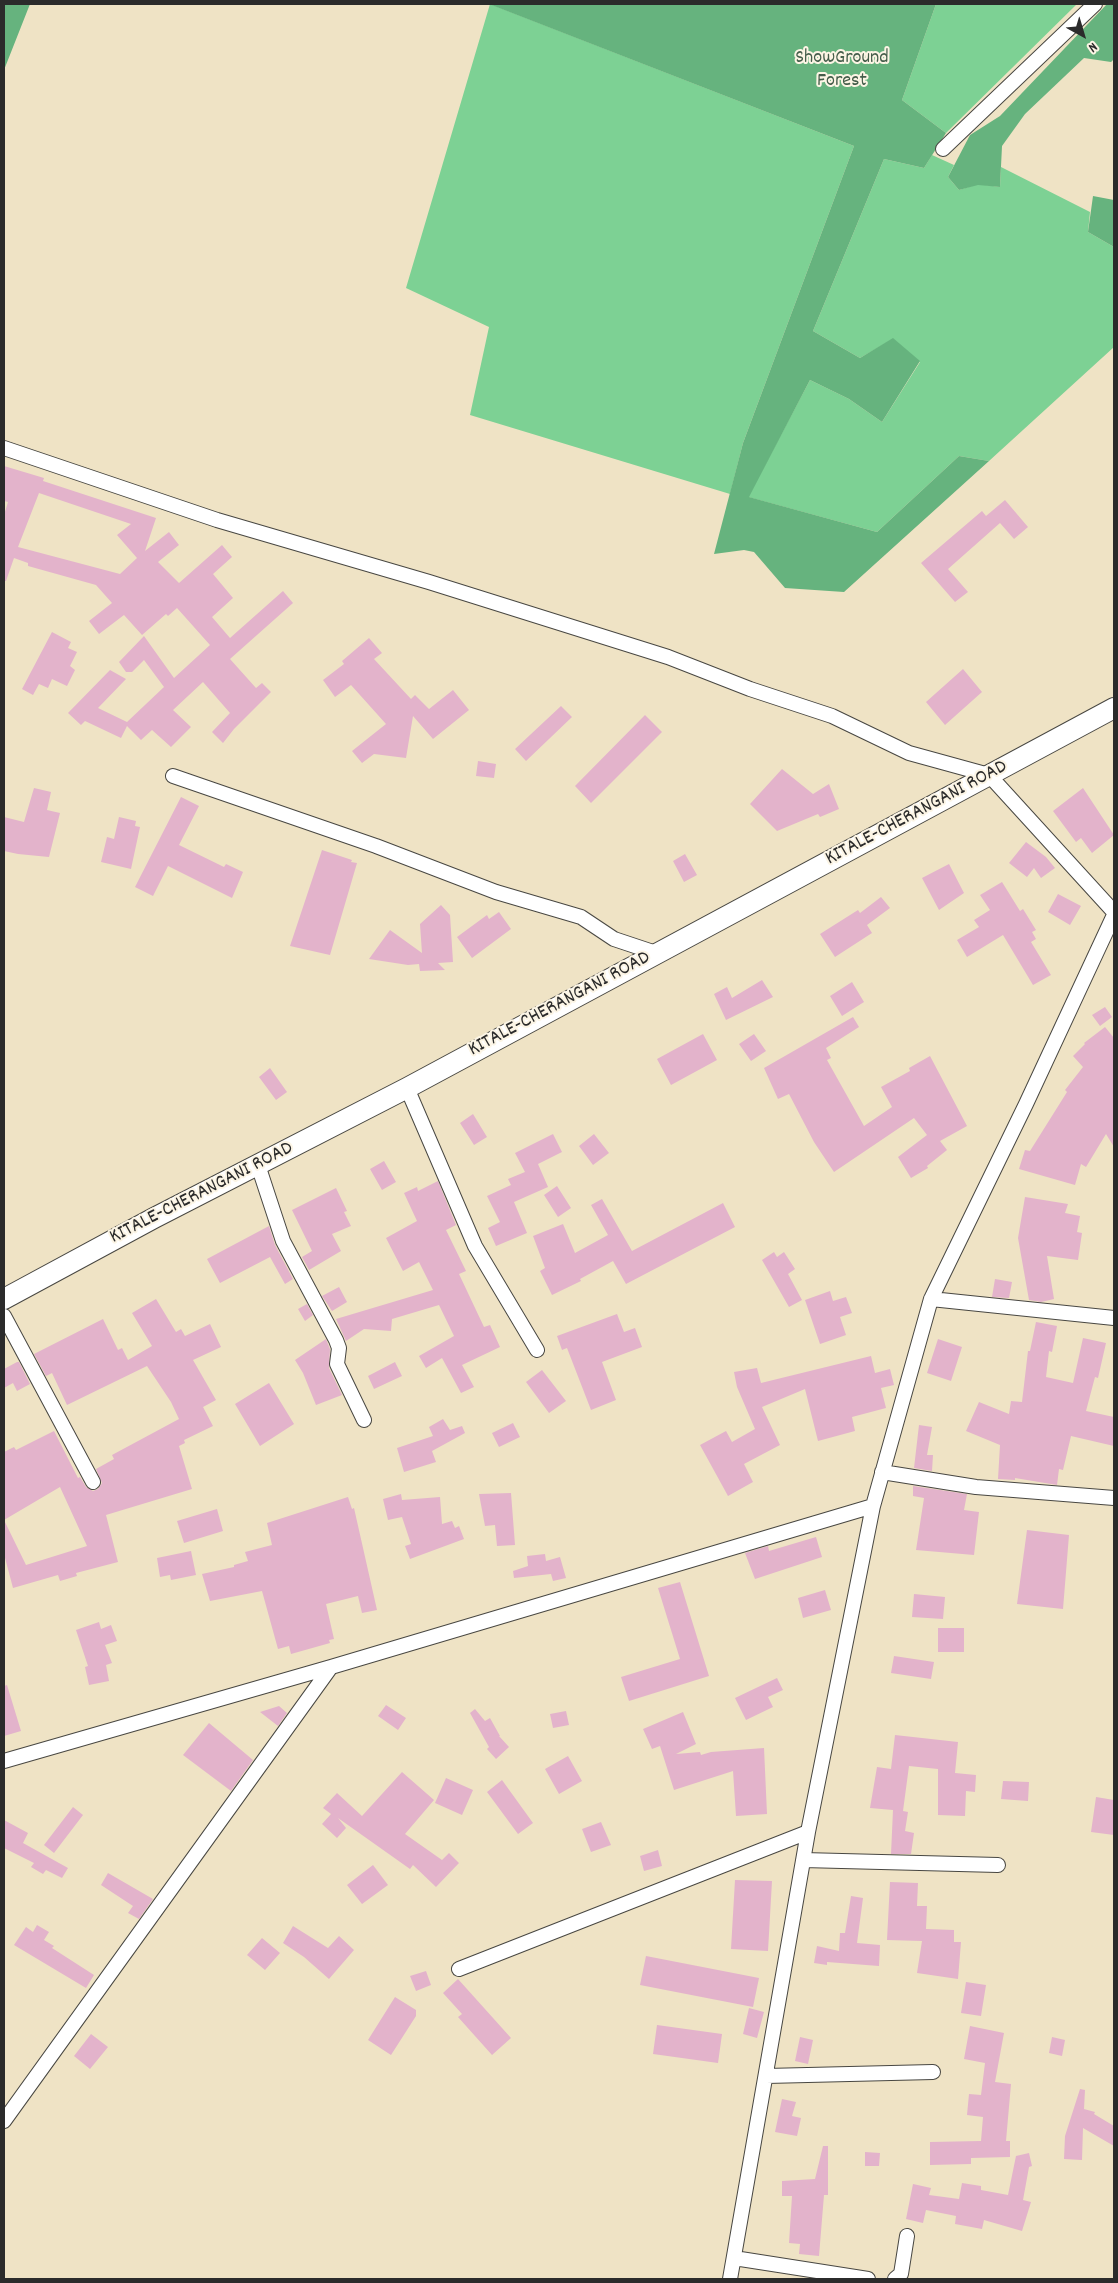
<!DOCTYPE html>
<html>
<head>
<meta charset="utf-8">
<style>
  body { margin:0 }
  #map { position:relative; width:1118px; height:2283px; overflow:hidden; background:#efe3c5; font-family:Dekko,sans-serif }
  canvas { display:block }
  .frame { position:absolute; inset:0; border:5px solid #2b2b2b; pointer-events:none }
  .north { position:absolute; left:1058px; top:10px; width:50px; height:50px; -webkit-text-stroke:4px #fcf5e5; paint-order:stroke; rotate:141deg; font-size:14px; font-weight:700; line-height:20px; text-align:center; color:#2b2b2b }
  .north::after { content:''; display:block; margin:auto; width:18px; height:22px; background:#2b2b2b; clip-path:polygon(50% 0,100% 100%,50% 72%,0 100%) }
</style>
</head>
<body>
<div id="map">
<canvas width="1118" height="2283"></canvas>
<div class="frame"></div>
<div class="north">N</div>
</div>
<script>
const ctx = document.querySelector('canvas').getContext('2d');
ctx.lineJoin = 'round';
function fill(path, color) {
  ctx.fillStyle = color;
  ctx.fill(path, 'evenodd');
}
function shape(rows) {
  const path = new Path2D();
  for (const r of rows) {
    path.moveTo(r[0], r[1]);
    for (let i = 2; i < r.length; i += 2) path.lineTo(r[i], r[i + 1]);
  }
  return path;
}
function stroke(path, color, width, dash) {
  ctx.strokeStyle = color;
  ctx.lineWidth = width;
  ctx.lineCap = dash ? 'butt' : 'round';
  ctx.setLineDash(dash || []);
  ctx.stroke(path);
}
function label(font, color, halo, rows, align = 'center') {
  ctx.font = font + ' Dekko,sans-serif';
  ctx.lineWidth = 4;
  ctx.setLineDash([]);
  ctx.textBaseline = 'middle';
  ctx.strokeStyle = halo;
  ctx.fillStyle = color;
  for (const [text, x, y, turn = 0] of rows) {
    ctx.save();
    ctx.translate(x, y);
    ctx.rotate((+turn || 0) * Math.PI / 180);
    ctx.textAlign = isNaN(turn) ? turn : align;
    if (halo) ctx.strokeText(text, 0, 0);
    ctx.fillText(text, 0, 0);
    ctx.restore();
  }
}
fill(shape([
  [490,4,854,146,743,443,730,494,470,415,489,327,406,288],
  [936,4,1077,4,946,133,902,100],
  [932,155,954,165,948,177,959,190,978,184,1000,187,1001,167,1090,212,1088,232,1114,247,1114,347,989,461,959,456,877,532,748,497,810,380,849,399,882,422,920,362,893,339,860,358,813,331,884,159,924,168]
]), '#7dd194');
fill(shape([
  [4,4,30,4,4,70],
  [489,4,936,4,902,100,946,133,924,168,884,159,813,331,860,358,893,338,920,361,882,422,849,399,810,380,749,497,877,532,959,456,989,461,844,592,785,588,754,552,744,550,714,554,743,443,854,146],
  [1107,4,1114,4,1114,59,1111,62,1084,58,1025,114,1002,146,1000,187,978,185,959,190,948,177,970,135,1000,116],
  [1093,196,1114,200,1114,247,1088,232]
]), '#66b37e');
fill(shape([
  [4,466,44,478,43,481,156,518,145,551,169,532,179,545,158,562,179,583,222,545,232,557,213,574,233,598,212,617,230,638,283,591,293,603,230,659,256,688,262,683,271,692,234,729,223,743,212,732,230,713,203,682,173,710,191,727,171,747,152,730,141,740,127,726,121,738,85,721,81,725,68,713,110,670,126,679,98,708,127,722,164,687,144,660,132,672,126,672,119,662,144,636,174,678,210,645,177,608,168,616,166,614,142,635,124,615,99,634,89,621,112,603,96,585,28,566,28,563,14,558,6,581,4,581,4,515,8,502,4,501],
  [39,493,131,524,117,535,137,558,120,574,18,547],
  [1005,500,1028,527,1014,539,1000,523,948,569,968,592,955,602,921,563,982,511,986,516],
  [52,632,71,642,68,648,77,652,70,666,75,670,67,686,52,679,48,688,39,684,33,695,22,689],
  [369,638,382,653,374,659,411,699,415,695,429,709,453,690,469,710,433,739,413,716,406,758,374,754,362,763,352,751,386,724,351,685,335,697,323,680,344,664,342,661],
  [963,669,982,692,945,725,926,702],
  [561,706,572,717,526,761,515,749],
  [645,715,662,732,591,803,575,786],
  [478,761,496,764,494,778,476,776],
  [782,769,813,794,829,784,839,809,820,817,818,814,777,831,750,804],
  [34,788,51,792,47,810,60,813,49,857,18,854,4,851,4,817,24,822],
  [1083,788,1114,835,1092,853,1081,838,1076,842,1053,811],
  [181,797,199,806,179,845,224,867,226,864,243,872,232,898,168,866,153,896,135,887],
  [119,817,136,821,135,826,140,827,131,869,101,862,107,837,114,839],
  [1026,842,1046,857,1055,868,1041,878,1034,868,1027,877,1009,863],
  [322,850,352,860,351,862,357,863,330,955,290,946],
  [685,854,697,875,684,882,673,861],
  [949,864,964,893,939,910,922,878],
  [1002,882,1020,911,1023,909,1036,930,1032,932,1036,939,1031,942,1051,975,1033,985,1003,935,967,957,957,940,979,927,974,920,990,910,980,895],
  [1058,894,1081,906,1070,925,1048,912],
  [881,897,890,908,867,925,872,933,835,957,820,934,858,910,860,913],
  [441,905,450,915,453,962,438,963,445,970,420,971,419,964,408,965,369,959,390,930,422,953,420,924],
  [499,912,511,929,472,958,457,937,487,915,489,919],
  [762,980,773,997,726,1020,714,994,727,987,732,998],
  [852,982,864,1002,842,1016,830,996],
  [1105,1007,1112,1017,1100,1026,1092,1015],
  [853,1017,859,1027,826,1048,831,1058,827,1060,864,1126,892,1107,881,1087,910,1071,909,1068,930,1056,967,1126,940,1141,947,1150,927,1166,928,1168,911,1178,898,1157,927,1135,914,1118,834,1172,814,1142,789,1094,778,1099,764,1068],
  [1105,1027,1114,1038,1114,1147,1106,1134,1086,1167,1081,1164,1075,1185,1019,1169,1025,1150,1030,1151,1067,1092,1065,1090,1083,1067,1073,1056,1085,1044,1084,1043],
  [703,1034,717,1060,671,1085,657,1059],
  [754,1034,766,1051,751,1061,739,1044],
  [270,1068,287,1092,276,1100,259,1077],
  [473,1114,487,1137,474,1145,460,1123],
  [553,1134,562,1152,538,1164,548,1187,514,1202,527,1233,496,1246,488,1228,500,1222,487,1196,511,1185,508,1179,525,1172,515,1153],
  [594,1134,609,1153,593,1165,579,1146],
  [384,1161,396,1182,382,1190,370,1169],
  [438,1181,456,1225,446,1230,466,1271,459,1274,484,1327,490,1325,500,1347,462,1365,474,1387,461,1393,442,1358,426,1368,419,1356,454,1336,439,1305,392,1319,391,1331,364,1329,346,1341,336,1319,433,1290,419,1262,403,1271,386,1238,417,1221,404,1193,417,1187,418,1191],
  [557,1186,571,1208,558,1217,544,1195],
  [336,1188,347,1211,344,1212,351,1226,332,1234,341,1251,309,1270,302,1257,312,1251,292,1210],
  [1025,1197,1068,1204,1065,1213,1080,1216,1077,1232,1082,1233,1078,1260,1047,1256,1054,1299,1041,1302,1029,1300,1018,1238],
  [602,1199,632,1251,723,1203,735,1227,626,1284,613,1261,580,1279,581,1281,552,1295,540,1271,545,1268,533,1236,563,1224,575,1253,608,1235,591,1205],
  [269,1226,275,1245,293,1279,285,1284,270,1257,220,1283,207,1259],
  [774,1252,777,1257,784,1252,795,1269,788,1274,802,1300,789,1307,762,1260],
  [995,1279,1012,1282,1009,1298,992,1297],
  [339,1287,347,1302,332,1311,322,1296],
  [830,1291,833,1301,846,1297,852,1313,840,1317,846,1335,820,1344,805,1300],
  [156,1299,176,1332,181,1329,185,1336,210,1324,221,1347,193,1360,216,1400,203,1407,213,1426,184,1440,185,1443,179,1446,192,1489,106,1515,118,1562,76,1573,77,1576,60,1581,58,1575,13,1588,4,1554,4,1452,14,1447,16,1450,54,1431,78,1478,80,1477,86,1487,93,1491,98,1489,102,1483,96,1469,114,1459,112,1455,179,1419,171,1402,147,1366,67,1405,52,1373,46,1376,34,1354,103,1319,118,1350,122,1348,128,1360,152,1346,132,1313],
  [60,1487,87,1546,26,1565,4,1520],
  [307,1304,313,1315,305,1321,298,1309],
  [617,1314,624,1332,635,1328,642,1347,602,1362,616,1400,591,1410,567,1348,562,1350,557,1336],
  [1036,1322,1057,1326,1052,1352,1049,1351,1046,1377,1073,1383,1083,1338,1106,1343,1098,1378,1095,1377,1086,1411,1114,1417,1114,1446,1071,1436,1063,1470,1059,1469,1057,1485,1015,1478,1015,1480,998,1479,1000,1445,966,1431,979,1402,1009,1414,1011,1401,1022,1402,1028,1351,1030,1351],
  [326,1339,330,1349,329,1368,342,1395,316,1405,303,1373,295,1360],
  [938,1339,962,1347,951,1381,927,1373],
  [871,1356,875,1373,890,1369,894,1385,881,1388,886,1408,852,1417,855,1431,818,1441,805,1389,762,1407,780,1445,744,1464,753,1482,728,1496,700,1445,726,1431,732,1442,755,1429,737,1387,734,1372,757,1368,761,1383],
  [17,1362,19,1362,30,1384,17,1391,13,1383,4,1388,4,1369],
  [395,1362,402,1376,374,1389,368,1376],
  [542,1370,566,1401,549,1413,526,1382],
  [269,1383,294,1424,260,1446,235,1404],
  [443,1419,450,1430,462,1426,465,1433,432,1451,436,1462,404,1472,397,1448,433,1436,429,1427],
  [513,1423,520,1437,499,1447,492,1433],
  [919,1425,932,1427,927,1455,933,1455,932,1471,914,1468],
  [913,1486,967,1494,964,1510,979,1512,974,1555,916,1550,924,1498,913,1496],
  [511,1493,515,1545,497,1546,495,1525,485,1526,479,1494],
  [401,1494,402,1500,440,1497,442,1524,452,1521,455,1528,459,1526,464,1539,410,1559,405,1546,411,1544,402,1517,388,1520,383,1499],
  [348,1497,352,1509,354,1508,377,1610,362,1613,358,1596,326,1604,334,1639,329,1640,330,1643,291,1654,289,1646,278,1649,262,1591,210,1601,202,1574,234,1567,234,1565,248,1561,245,1552,272,1545,267,1523],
  [217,1509,223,1531,184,1543,177,1521],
  [1027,1530,1069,1535,1063,1609,1017,1604],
  [816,1537,822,1557,755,1579,745,1553,768,1546,769,1551],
  [191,1551,196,1575,171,1580,170,1575,160,1577,157,1558],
  [545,1554,546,1561,560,1557,566,1578,553,1581,551,1574,514,1578,513,1571,528,1566,527,1556],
  [680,1582,709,1676,629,1701,621,1677,680,1659,658,1588],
  [825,1590,831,1610,803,1618,798,1598],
  [914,1594,945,1597,943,1619,912,1617],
  [99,1622,101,1629,111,1625,117,1641,105,1645,112,1663,106,1665,109,1681,89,1685,85,1667,88,1666,76,1630],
  [938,1628,964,1628,964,1652,938,1652],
  [894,1656,934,1662,931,1679,891,1673],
  [777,1678,783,1690,768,1697,773,1707,746,1720,735,1698],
  [7,1685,21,1731,4,1736,4,1686],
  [386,1705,406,1718,398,1730,378,1716],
  [279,1706,287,1713,278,1726,260,1712],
  [475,1709,485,1721,490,1718,500,1736,499,1736,509,1747,496,1759,487,1749,489,1747,470,1713],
  [566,1711,569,1725,553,1728,550,1714],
  [683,1712,696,1744,676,1754,700,1752,701,1755,711,1752,764,1748,767,1814,736,1816,733,1771,674,1790,660,1746,652,1749,643,1729],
  [209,1723,253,1760,231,1791,183,1755],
  [895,1735,958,1742,955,1773,976,1775,975,1792,966,1791,965,1816,938,1815,938,1769,909,1766,903,1811,908,1812,905,1831,914,1833,911,1854,891,1854,893,1810,870,1808,877,1767,891,1769],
  [568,1756,582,1781,559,1794,545,1769],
  [402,1772,434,1800,405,1834,442,1860,449,1853,459,1863,436,1887,413,1865,410,1869,338,1818,346,1828,337,1838,322,1824,331,1814,323,1808,337,1793,362,1816],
  [446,1778,473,1790,462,1815,435,1803],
  [502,1780,533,1823,518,1834,487,1792],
  [1003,1781,1029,1782,1028,1801,1001,1799],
  [1096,1797,1114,1800,1114,1835,1091,1832],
  [73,1807,83,1815,54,1853,44,1845],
  [4,1820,28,1833,23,1843,68,1868,62,1878,46,1870,43,1874,31,1867,34,1863,4,1848],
  [601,1822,611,1845,591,1852,582,1829],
  [658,1850,662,1866,644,1871,640,1856],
  [373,1865,388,1885,362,1904,347,1885],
  [108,1873,153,1899,139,1919,128,1913,133,1906,101,1885],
  [735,1880,772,1881,768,1951,731,1949],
  [890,1882,918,1883,917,1906,927,1906,926,1929,954,1930,954,1942,961,1942,958,1979,917,1973,922,1941,887,1940],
  [851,1896,863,1898,857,1943,880,1945,879,1966,827,1962,827,1965,814,1963,817,1946,839,1951,840,1933,845,1933],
  [37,1925,49,1932,44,1940,54,1946,52,1948,94,1975,86,1988,14,1945,26,1927,33,1932],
  [293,1926,328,1948,339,1936,354,1950,329,1979,304,1957,283,1943],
  [262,1938,280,1953,265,1970,247,1955],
  [646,1956,759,1978,753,2007,640,1985],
  [426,1971,431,1985,416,1991,410,1976],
  [458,1979,511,2038,492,2055,458,2017,462,2014,443,1993],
  [966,1982,986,1985,981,2016,961,2013],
  [395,1997,416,2010,416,2016,391,2055,368,2040],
  [749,2008,764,2012,757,2038,743,2034],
  [657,2025,722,2034,718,2063,653,2054],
  [970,2026,1004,2033,995,2082,1011,2084,1006,2141,1010,2141,1010,2157,971,2158,971,2164,930,2165,930,2142,981,2141,983,2117,967,2115,969,2094,981,2095,985,2063,964,2059],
  [91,2034,108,2047,90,2069,74,2056],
  [800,2037,813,2040,808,2064,795,2061],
  [1052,2037,1065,2040,1062,2056,1049,2053],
  [1080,2089,1085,2090,1084,2109,1095,2112,1094,2114,1114,2126,1114,2146,1083,2128,1082,2160,1064,2159,1065,2136],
  [782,2099,796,2102,792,2116,801,2118,797,2136,775,2132],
  [823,2146,828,2146,828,2195,824,2195,819,2256,799,2254,800,2244,789,2243,792,2196,782,2196,782,2181,815,2179],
  [865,2152,880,2153,879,2166,865,2166],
  [1029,2153,1032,2166,1029,2167,1023,2200,1031,2202,1022,2231,984,2220,982,2229,955,2224,956,2216,926,2210,923,2223,906,2219,913,2184,931,2188,929,2195,959,2199,962,2183,981,2186,981,2190,1008,2195,1016,2156]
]), '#e3b3cb');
const minor = shape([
  [943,149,1095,4],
  [4,448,217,520,429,582,668,657,750,689,832,716,909,753,989,775,1114,912],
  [173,776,376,846,496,892,581,917,614,939,656,953],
  [407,1088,475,1246,537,1350],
  [258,1165,283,1241,336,1340,339,1348,337,1364,364,1420],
  [931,1299,1114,1318],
  [4,1316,93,1482],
  [882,1472,976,1487,1114,1498],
  [4,1761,331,1667,873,1506],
  [803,1860,998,1865],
  [459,1969,808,1832],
  [766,2076,933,2072],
  [4,2121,331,1667],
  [734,2258,868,2279],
  [730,2279,808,1832,873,1506,931,1299,1026,1104,1114,915],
  [895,2279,901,2274,907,2236]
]);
const secondary = shape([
  [4,1299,154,1218,407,1088,1114,708]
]);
stroke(minor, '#484742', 16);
stroke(secondary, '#484742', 22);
stroke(minor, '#fff', 14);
stroke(secondary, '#fff', 20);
label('20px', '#445d4a', '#fcf5e5', [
  ["ShowGround",842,59],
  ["Forest",842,82]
]);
label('20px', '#2b2b2b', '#fcf5e5', [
  ["KITALE-CHERANGANI ROAD",917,814,-28],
  ["KITALE-CHERANGANI ROAD",560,1005,-28],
  ["KITALE-CHERANGANI ROAD",202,1194,-27]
]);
</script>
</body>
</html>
